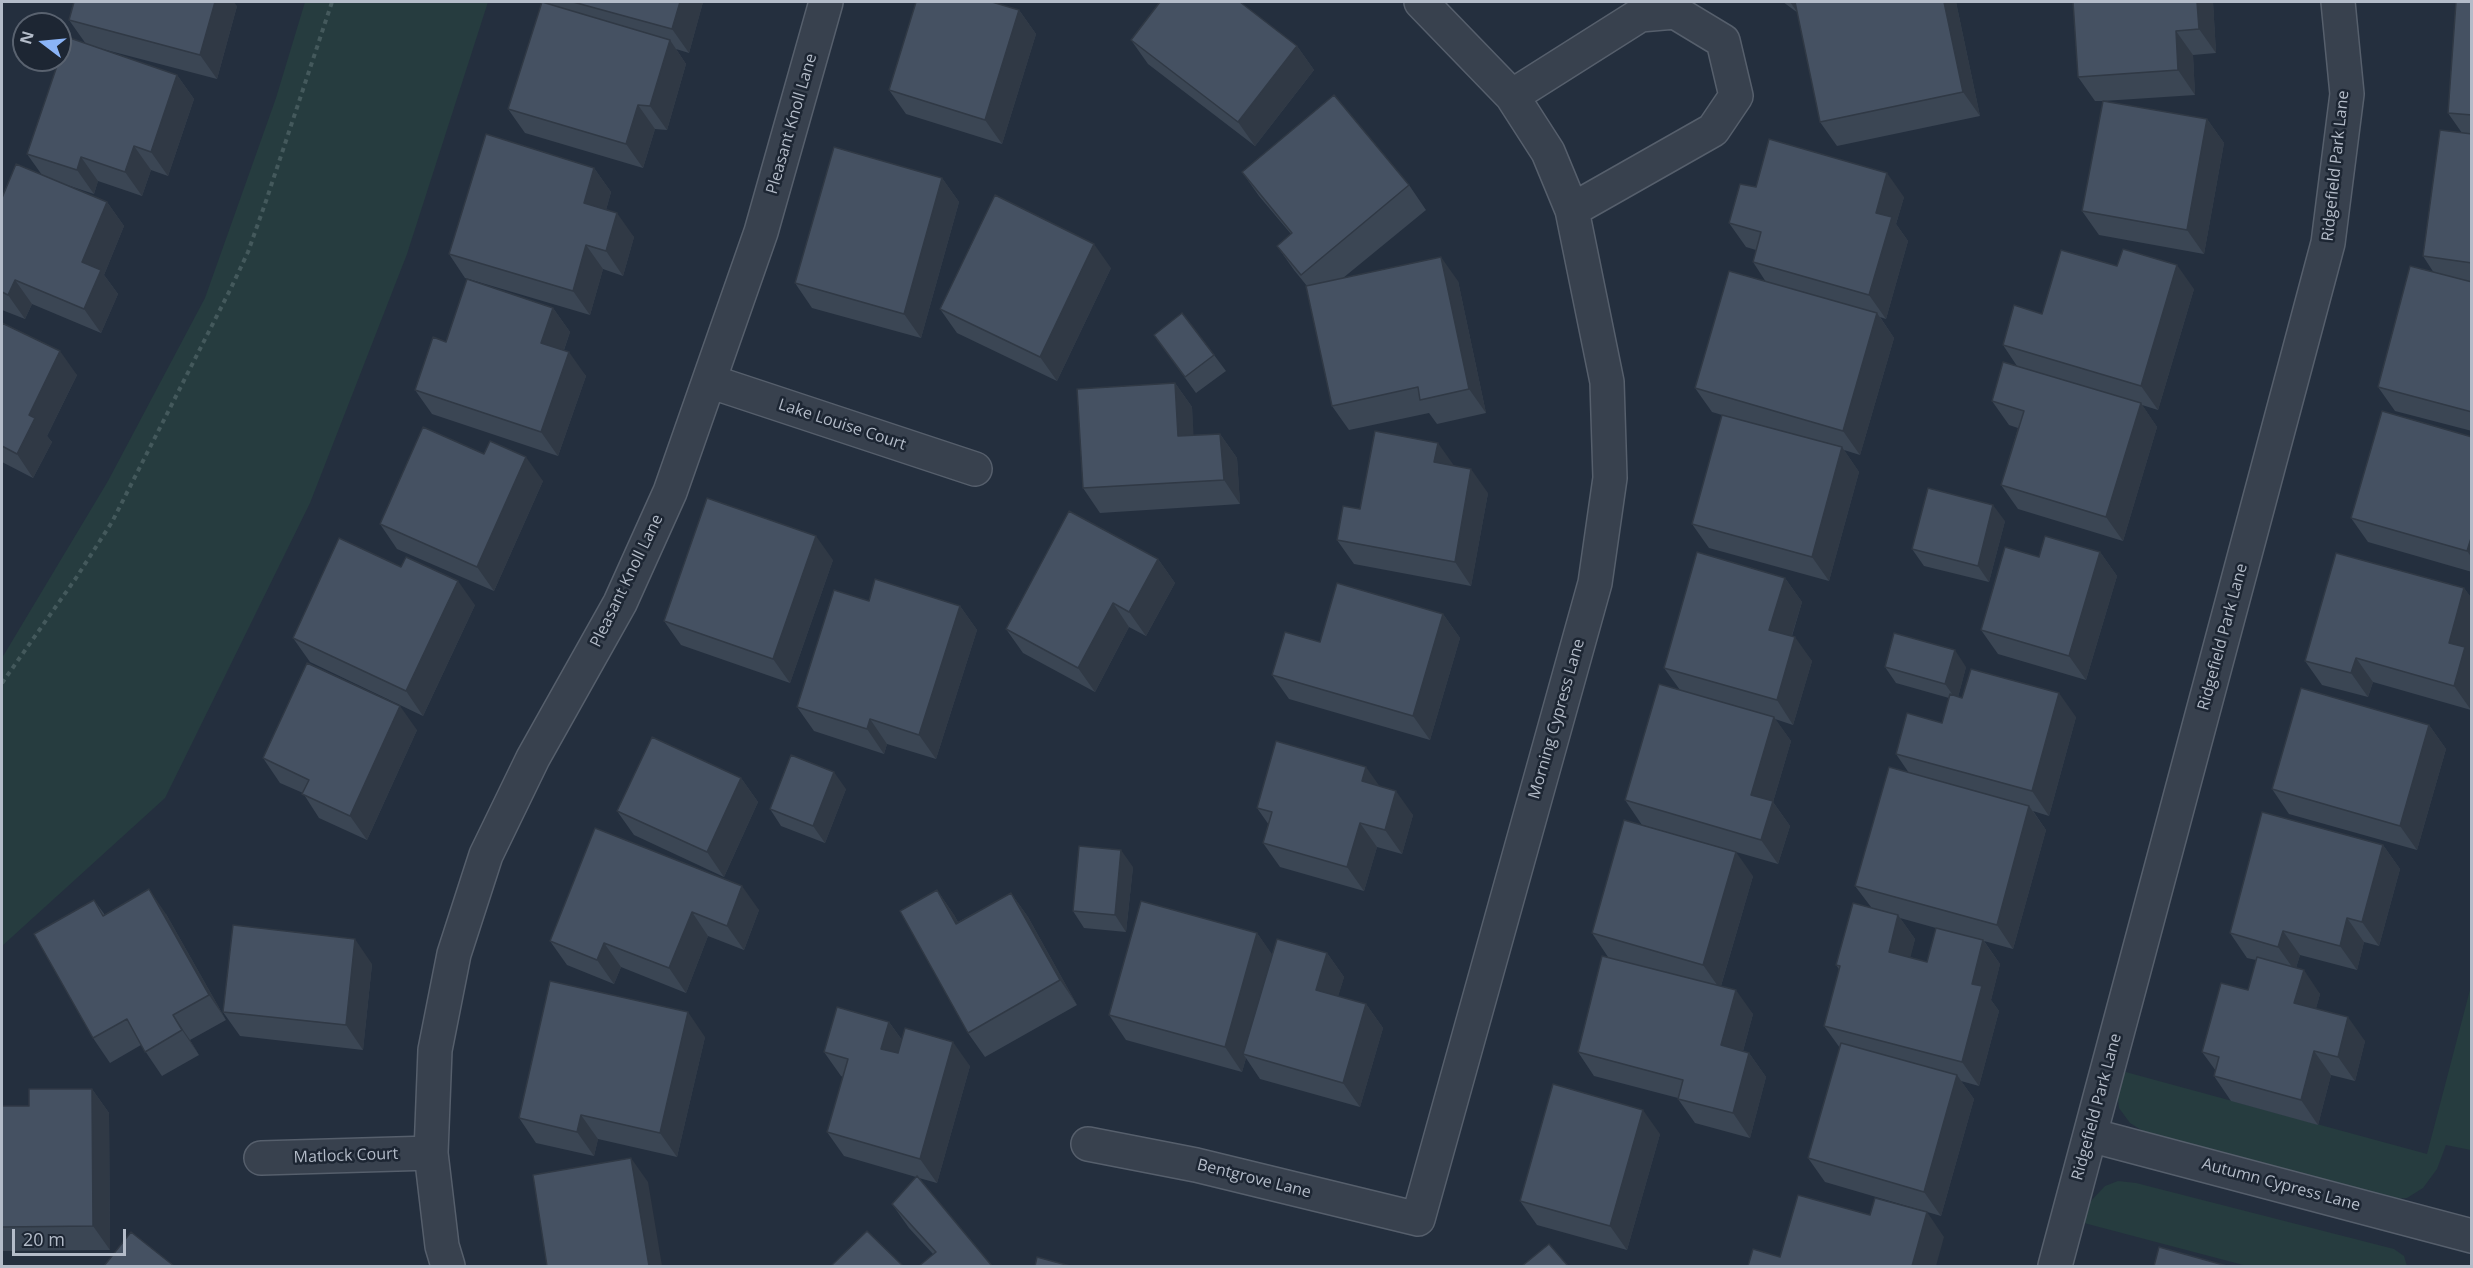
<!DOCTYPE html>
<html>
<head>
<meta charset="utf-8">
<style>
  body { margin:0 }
  #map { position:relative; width:2473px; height:1268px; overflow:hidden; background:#242f3e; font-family:"Open Sans",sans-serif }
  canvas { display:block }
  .frame { position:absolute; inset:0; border:3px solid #b4bcc9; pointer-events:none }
  .north { position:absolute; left:12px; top:12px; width:60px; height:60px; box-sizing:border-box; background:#1d2633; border:2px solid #59626f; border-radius:50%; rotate:286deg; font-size:16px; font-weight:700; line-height:24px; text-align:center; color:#b4bcc9 }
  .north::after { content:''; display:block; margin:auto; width:21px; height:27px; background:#8ab4f8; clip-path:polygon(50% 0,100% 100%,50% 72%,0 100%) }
  .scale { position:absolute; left:12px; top:1229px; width:114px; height:27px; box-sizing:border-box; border:3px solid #b4bcc9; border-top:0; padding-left:8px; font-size:18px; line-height:21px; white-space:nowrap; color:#b4bcc9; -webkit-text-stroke:4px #1d2633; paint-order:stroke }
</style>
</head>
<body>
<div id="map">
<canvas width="2473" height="1268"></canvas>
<div class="frame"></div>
<div class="north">N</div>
<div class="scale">20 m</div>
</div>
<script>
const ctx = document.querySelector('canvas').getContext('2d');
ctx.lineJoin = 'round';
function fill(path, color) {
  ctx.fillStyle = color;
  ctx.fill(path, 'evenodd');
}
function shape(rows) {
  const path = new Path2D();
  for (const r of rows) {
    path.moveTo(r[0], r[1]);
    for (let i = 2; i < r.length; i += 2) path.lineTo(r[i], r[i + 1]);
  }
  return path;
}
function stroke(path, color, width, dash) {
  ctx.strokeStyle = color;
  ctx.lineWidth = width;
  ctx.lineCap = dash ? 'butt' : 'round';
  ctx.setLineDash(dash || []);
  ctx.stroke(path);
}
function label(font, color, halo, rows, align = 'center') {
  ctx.font = font + ' "Open Sans",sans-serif';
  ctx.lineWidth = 5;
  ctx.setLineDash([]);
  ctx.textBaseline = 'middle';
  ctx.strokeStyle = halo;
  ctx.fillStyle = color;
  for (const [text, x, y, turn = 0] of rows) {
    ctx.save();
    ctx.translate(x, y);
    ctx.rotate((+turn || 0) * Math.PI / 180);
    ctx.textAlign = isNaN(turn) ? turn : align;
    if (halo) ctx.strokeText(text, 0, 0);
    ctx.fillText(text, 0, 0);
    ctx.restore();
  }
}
fill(shape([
  [305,2,488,2,407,254,310,503,165,798,2,946,2,658,108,481,205,298,276,98],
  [2471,986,2471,1150,2446,1145,2437,1169,2423,1188,2407,1198,2393,1199,2146,1133,2130,1123,2119,1108,2117,1089,2122,1071,2427,1154],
  [2118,1181,2136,1183,2394,1249,2404,1256,2407,1266,2247,1266,2084,1223,2090,1202,2105,1186]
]), '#263c3f');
const minor = shape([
  [1512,96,1640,15,1675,12,1723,41,1736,96,1713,130,1572,210],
  [709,381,975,469],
  [2090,1135,2472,1236],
  [1088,1144,1196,1165,1418,1219,1595,583,1610,478,1607,382,1572,210,1548,152,1512,96,1421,2],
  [261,1158,431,1153],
  [448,1266,442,1246,431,1153,435,1050,454,954,486,855,533,758,620,603,670,492,761,232,826,2],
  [2055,1266,2328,243,2347,94,2338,2]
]);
stroke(minor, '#565f6c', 36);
stroke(shape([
  [2,683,76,578,112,522,231,288,248,252,266,201,332,2]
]), '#44595c', 4, [4.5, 4.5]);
stroke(minor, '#38414e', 33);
fill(shape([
  [542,2,703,2,689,53,676,49,686,64,667,130,655,129,643,168,525,133,508,109],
  [1783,2,1956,2,1980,116,1837,146,1820,122,1798,13],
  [2073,2,2213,2,2216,53,2193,55,2195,95,2103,101,2207,119,2224,143,2204,254,2099,235,2082,211,2103,101,2095,101,2078,77],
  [2472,2,2472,431,2395,411,2378,387,2434,273,2423,256,2462,133,2448,113],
  [237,6,217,79,87,45,177,75,194,99,168,176,151,170,142,196,98,181,94,194,67,185,107,202,124,226,104,275,118,294,101,333,32,304,25,319,2,310,2,198,42,175,27,154,86,44,69,20],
  [1019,10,1036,34,1002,144,906,114,889,90],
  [1131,40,1297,46,1314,70,1255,146,1148,64],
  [594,168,611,192,606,210,634,237,623,276,603,269,590,315,465,278,449,254],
  [1242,172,1409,185,1426,210,1343,278,1458,281,1486,413,1437,424,1429,413,1349,430,1332,406,1307,286,1294,270,1277,246,1291,234,1259,196],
  [942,178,959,202,921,338,812,308,795,283],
  [1756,187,1904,197,1896,224,1908,241,1886,319,1880,317,1894,338,1860,455,1844,450,1859,472,1829,581,1709,548,1692,524,1722,415,1712,412,1695,388,1766,282,1753,262,1756,250,1746,247,1729,223],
  [1111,268,1057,381,957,333,940,309],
  [2194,289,2158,410,2142,405,2157,427,2123,541,2018,509,2001,485,2018,428,2009,425,1992,401,2017,366,2003,345,2042,314],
  [553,308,570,332,564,350,586,376,558,456,432,414,415,390,446,342],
  [2,323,77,375,47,436,52,442,33,478,2,462],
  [1154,335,1214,355,1226,371,1196,393],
  [1175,383,1192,407,1193,435,1220,434,1237,458,1240,504,1100,513,1083,488],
  [2472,437,2472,572,2368,542,2351,518],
  [484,454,543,481,494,591,397,549,380,524],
  [1488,493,1471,586,1354,564,1337,540,1360,509],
  [2005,521,1989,582,1924,566,1912,549],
  [2100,552,2117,576,2086,680,1998,654,1981,630,2039,557],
  [1158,559,1175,583,1146,636,1129,627,1095,692,1023,653,1006,629],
  [833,560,790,683,681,645,664,621],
  [1785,578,1802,602,1792,636,1812,661,1793,725,1775,719,1791,741,1773,802,1790,826,1778,864,1642,825,1625,800,1680,690,1664,668],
  [2464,588,2472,599,2472,647,2470,654,2472,657,2471,710,2373,682,2368,697,2322,685,2305,661],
  [869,601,960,606,977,630,936,759,887,744,884,754,814,731,797,707],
  [475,605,423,716,310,662,293,638],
  [1443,614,1460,638,1430,740,1289,699,1272,675,1320,642],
  [1885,667,1966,667,1958,697,2076,717,2049,816,2033,811,2046,830,2013,949,1984,941,2000,964,1991,1000,1999,1011,1979,1086,1961,1081,1974,1099,1941,1216,1825,1182,1808,1158,1840,1048,1824,1026,1839,969,1836,965,1871,907,1855,886,1909,773,1896,754,1942,723,1949,698,1896,683],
  [1900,918,1936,928,1927,962,1910,957,1915,939],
  [2429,725,2446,749,2417,850,2289,814,2272,789],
  [417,730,367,840,319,818,303,793,280,783,263,758],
  [741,778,758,802,724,877,634,835,617,811],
  [1380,787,1413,815,1402,854,1377,847,1364,891,1280,867,1263,843,1269,825,1257,808],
  [846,789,825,843,781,826,770,809],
  [595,828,759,910,744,950,708,936,686,993,621,967,614,984,567,965,550,941],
  [2383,845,2400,869,2379,946,2364,942,2357,970,2300,955,2296,968,2320,994,2316,1008,2365,1041,2355,1081,2331,1075,2318,1125,2231,1101,2214,1076,2216,1071,2202,1052,2248,990,2256,960,2247,958,2230,933],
  [1133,867,1126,932,1084,928,1073,911],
  [1753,876,1721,986,1753,1014,1743,1051,1749,1053,1766,1077,1750,1138,1695,1123,1678,1099,1678,1098,1594,1076,1578,1052,1608,957,1592,933],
  [937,890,954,915,958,922,1011,893,1028,917,1077,1005,985,1057,968,1033],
  [94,900,105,915,166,914,226,1020,190,1040,199,1055,162,1076,141,1045,110,1063,93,1038],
  [1257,933,1272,955,1327,953,1344,977,1338,996,1366,1004,1383,1028,1360,1107,1260,1079,1246,1058,1242,1072,1126,1040,1109,1015],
  [372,964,363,1050,240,1036,223,1012],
  [889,1022,902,1040,970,1066,937,1183,919,1178,992,1266,933,1254,909,1228,892,1204,916,1177,844,1156,827,1132,843,1077,841,1076,824,1052],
  [705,1037,677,1157,598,1139,594,1156,536,1143,519,1118],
  [92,1089,109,1113,110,1250,2,1251,2,1106,29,1106],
  [1660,1134,1627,1250,1537,1225,1520,1201]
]), '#3b4654');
fill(shape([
  [215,2,234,2,237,6,217,79,200,55],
  [680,2,703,2,689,53,672,29],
  [1790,2,1812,2,1800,16],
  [1944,2,1956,2,1980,116,1963,92],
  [2197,2,2213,2,2216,53,2199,29],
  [1019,10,1036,34,1002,144,985,120],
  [2176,31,2193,55,2195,95,2178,70],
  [670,40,686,64,667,130,650,106],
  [1297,46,1314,70,1255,146,1238,122],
  [177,75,194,99,168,176,151,152],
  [638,105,655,129,643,168,626,144],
  [2207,119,2224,143,2204,254,2187,230],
  [134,146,151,170,142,196,125,172],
  [81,157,98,181,94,194,77,170],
  [594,168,611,192,601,228,584,203],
  [1887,173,1904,197,1896,224,1908,241,1886,319,1869,295,1876,213],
  [942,178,959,202,921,338,904,314],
  [107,202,124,226,104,275,118,294,101,333,84,309,82,262],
  [617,213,634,237,623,276,606,251],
  [1094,244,1111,268,1057,381,1040,357],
  [586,245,603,269,590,315,573,291],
  [1441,257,1458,281,1486,413,1469,389],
  [2177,265,2194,289,2158,410,2141,386],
  [15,280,32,304,25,319,8,295],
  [553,308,570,332,558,367,541,343],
  [1877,313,1894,338,1860,455,1843,431],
  [60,351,77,375,47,436,52,442,33,478,17,454,29,415],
  [569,352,586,376,558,456,541,432],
  [1175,383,1192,407,1195,461,1178,436],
  [2141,403,2157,427,2123,541,2106,517],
  [1220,434,1237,458,1240,504,1224,480],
  [1438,443,1455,467,1434,462],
  [1842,447,1859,472,1829,581,1812,557],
  [526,457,543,481,494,591,477,567],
  [1471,469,1488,493,1471,586,1455,562],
  [1993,505,2005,521,1989,582,1978,566],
  [2472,535,2472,558,2467,551],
  [816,536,833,560,790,683,773,659],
  [2100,552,2117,576,2086,680,2069,656],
  [1158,559,1175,583,1146,636,1129,612],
  [1785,578,1802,602,1786,654,1769,630],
  [458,581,475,605,423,716,406,691],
  [2464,588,2472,599,2472,647,2470,654,2472,657,2471,710,2454,686,2449,643],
  [1113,603,1129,627,1095,692,1078,668],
  [960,606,977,630,936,759,919,735],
  [1443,614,1460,638,1430,740,1413,716],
  [1795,637,1812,661,1793,725,1777,700],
  [1955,650,1966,667,1957,701,1945,684],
  [2356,658,2373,682,2368,697,2351,673],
  [2059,693,2076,717,2049,816,2032,791],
  [400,706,417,730,367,840,350,816],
  [1774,717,1791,741,1773,802,1790,826,1778,864,1761,840,1751,795],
  [870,719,887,744,884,754,867,729],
  [2429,725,2446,749,2417,850,2400,826],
  [1366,767,1383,791,1362,781],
  [834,772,846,789,825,843,813,826],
  [741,778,758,802,724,877,707,852],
  [1396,791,1413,815,1402,854,1385,830],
  [2029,806,2046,830,2013,949,1997,925],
  [1360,823,1377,847,1364,891,1347,867],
  [2383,845,2400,869,2379,946,2362,922],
  [1121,850,1133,867,1126,932,1115,915],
  [1736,852,1753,876,1720,989,1703,965],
  [742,886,759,910,744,950,727,926],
  [149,889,166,914,226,1020,209,995],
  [937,890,954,915,973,948,956,924],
  [1011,893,1028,917,1077,1005,1060,980],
  [692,912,708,936,686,993,669,968],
  [1898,915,1915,939,1906,976,1889,952],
  [2347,918,2364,942,2357,970,2340,946],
  [2283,931,2300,955,2295,971,2278,947],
  [1257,933,1274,957,1243,1054,1246,1058,1242,1072,1225,1047],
  [355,939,372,964,363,1050,346,1025],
  [1983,940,2000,964,1991,1000,1999,1011,1979,1086,1962,1062,1972,984],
  [604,943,621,967,614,984,597,960],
  [1327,953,1344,977,1333,1014,1316,990],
  [2304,970,2320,994,2311,1027,2294,1003],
  [1736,990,1753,1014,1738,1069,1721,1045],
  [1366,1004,1383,1028,1360,1107,1343,1083],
  [688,1012,705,1037,677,1157,660,1133],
  [173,1015,190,1040,199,1055,182,1030],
  [2348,1017,2365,1041,2355,1081,2338,1057],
  [889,1022,906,1046,898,1073,881,1049],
  [953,1042,970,1066,937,1183,920,1159],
  [2314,1051,2331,1075,2318,1125,2301,1100],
  [1749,1053,1766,1077,1750,1138,1733,1113],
  [1957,1075,1974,1099,1941,1216,1924,1192],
  [92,1089,109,1113,110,1250,93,1226],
  [1643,1110,1660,1134,1627,1250,1610,1226],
  [581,1115,598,1139,594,1156,577,1132],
  [631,1158,648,1182,662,1266,649,1266],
  [1927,1212,1944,1237,1936,1266,1912,1266]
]), '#303945');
const building = shape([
  [74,2,215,2,200,55,69,20,74,2],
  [542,2,670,40,650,106,638,105,626,144,508,109,542,2],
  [573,2,680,2,672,29,573,2],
  [916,2,992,2,1019,10,985,120,889,90,916,2],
  [1160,2,1240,2,1297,46,1238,122,1131,40,1160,2],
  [1795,2,1944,2,1963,92,1820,122,1795,2],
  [2073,2,2197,2,2199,29,2176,31,2178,70,2078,77,2073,2],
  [2456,2,2472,2,2472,115,2448,113,2456,2],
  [67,37,177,75,151,152,134,146,125,172,81,157,77,170,27,154,59,60,60,60,60,57,67,37],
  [1334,95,1409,185,1301,275,1277,246,1292,233,1242,172,1334,95],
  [2103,101,2207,119,2187,230,2082,211,2103,101],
  [2440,130,2472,134,2472,263,2423,256,2440,130],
  [486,134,594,168,584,203,617,213,606,251,586,245,573,291,449,254,486,134],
  [1769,139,1887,173,1876,213,1892,217,1869,295,1753,262,1761,232,1729,223,1740,184,1756,187,1769,139],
  [834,147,942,178,904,314,795,283,834,147],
  [16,164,107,202,82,262,101,270,84,309,15,280,8,295,2,292,2,198,16,164],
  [995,195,1094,244,1040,357,940,309,995,195],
  [2123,249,2177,265,2141,386,2003,345,2014,305,2042,314,2061,250,2117,266,2123,249],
  [1441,257,1469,389,1420,400,1418,387,1332,406,1306,286,1441,257],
  [2410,266,2472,282,2472,412,2378,387,2410,266],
  [1729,271,1877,313,1843,431,1695,388,1729,271],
  [467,279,553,308,541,343,569,352,541,432,415,390,433,337,446,342,467,279],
  [1182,313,1214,355,1185,377,1154,335,1182,313],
  [2,323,60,351,29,415,35,418,17,454,2,446,2,323],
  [2003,362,2141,403,2106,517,2001,485,2024,411,1992,401,2003,362],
  [1175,383,1178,436,1220,434,1224,480,1083,488,1077,389,1175,383],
  [2382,411,2472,437,2472,535,2467,551,2351,518,2382,411],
  [1722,415,1842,447,1812,557,1692,524,1722,415],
  [423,427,484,454,490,441,526,457,477,567,380,524,423,427],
  [1375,431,1438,443,1434,462,1471,469,1455,562,1337,540,1343,506,1360,509,1375,431],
  [1928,488,1993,505,1978,566,1912,549,1928,488],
  [707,498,816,536,773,659,664,621,707,498],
  [1069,511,1158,559,1129,612,1113,603,1078,668,1006,629,1069,511],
  [2045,536,2100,552,2069,656,1981,630,2005,547,2039,557,2045,536],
  [339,538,401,567,406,557,458,581,406,691,293,638,339,538],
  [1697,552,1785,578,1769,630,1795,637,1777,700,1664,668,1697,552],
  [2336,553,2464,588,2449,643,2465,647,2454,686,2356,658,2351,673,2305,661,2336,553],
  [875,579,960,606,919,735,870,719,867,729,797,707,834,590,869,601,875,579],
  [1337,583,1443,614,1413,716,1272,675,1285,632,1320,642,1337,583],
  [1894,633,1955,650,1945,684,1885,667,1894,633],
  [307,663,400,706,350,816,302,794,309,780,263,758,307,663],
  [1971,669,2059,693,2032,791,1896,754,1907,713,1942,723,1950,694,1962,698,1971,669],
  [1659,684,1774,717,1751,795,1773,801,1761,840,1625,800,1659,684],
  [2301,688,2429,725,2400,826,2272,789,2301,688],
  [652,737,741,778,707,852,617,811,652,737],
  [1276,741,1366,767,1362,781,1396,791,1385,830,1360,823,1347,867,1263,843,1272,812,1257,808,1276,741],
  [791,755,834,772,813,826,770,809,791,755],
  [1889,767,2029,806,1997,925,1855,886,1889,767],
  [2262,812,2383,845,2362,922,2347,918,2340,946,2283,931,2278,947,2230,933,2262,812],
  [1624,820,1736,852,1703,965,1592,933,1624,820],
  [595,828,742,886,727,926,692,912,669,968,604,943,597,960,550,941,595,828],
  [1079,846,1121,850,1115,915,1073,911,1079,846],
  [149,889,209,995,173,1015,182,1030,145,1052,127,1019,93,1038,34,934,94,900,103,916,149,889],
  [937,890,956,924,1011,893,1060,980,968,1033,900,911,937,890],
  [1141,901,1257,933,1225,1047,1109,1015,1141,901],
  [1853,903,1898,915,1889,952,1927,962,1936,928,1983,940,1972,984,1982,986,1962,1062,1824,1026,1840,966,1836,965,1853,903],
  [233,925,355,939,346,1025,223,1012,233,925],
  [1277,939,1327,953,1316,990,1366,1004,1343,1083,1243,1054,1277,939],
  [1602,956,1736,990,1721,1045,1749,1053,1733,1113,1678,1099,1683,1080,1578,1052,1602,956],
  [2257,957,2304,970,2294,1003,2348,1017,2338,1057,2314,1051,2301,1100,2214,1076,2219,1057,2202,1052,2221,983,2248,990,2257,957],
  [550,981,688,1012,660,1133,581,1115,577,1132,519,1118,550,981],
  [837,1007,889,1022,881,1049,898,1053,905,1028,953,1042,920,1159,827,1132,848,1059,824,1052,837,1007],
  [1841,1043,1957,1075,1924,1192,1808,1158,1841,1043],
  [1553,1084,1643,1110,1610,1226,1520,1201,1553,1084],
  [29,1089,92,1089,93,1226,2,1227,2,1106,29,1106,29,1089],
  [631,1158,649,1266,547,1266,533,1175,631,1158],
  [917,1176,992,1266,919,1266,936,1252,892,1204,917,1176],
  [1798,1195,1870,1215,1875,1198,1927,1212,1912,1266,1748,1266,1753,1249,1780,1257,1798,1195],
  [867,1231,903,1266,831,1266,867,1231],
  [131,1232,174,1266,104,1266,131,1232],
  [1549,1244,1568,1266,1522,1266,1549,1244],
  [2159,1247,2227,1266,2154,1266,2159,1247],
  [1037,1257,1070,1266,1035,1266,1037,1257]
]);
fill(building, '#455162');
stroke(building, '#303945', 1.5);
label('16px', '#b4bcc9', '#1d2633', [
  ["Pleasant Knoll Lane",792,124,-74],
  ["Ridgefield Park Lane",2336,166,-84],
  ["Lake Louise Court",842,425,18],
  ["Pleasant Knoll Lane",627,581,-64],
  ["Ridgefield Park Lane",2223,637,-75],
  ["Morning Cypress Lane",1557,719,-74],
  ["Ridgefield Park Lane",2097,1107,-75],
  ["Matlock Court",346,1156,-2],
  ["Bentgrove Lane",1254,1179,14],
  ["Autumn Cypress Lane",2281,1185,15]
]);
</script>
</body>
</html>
